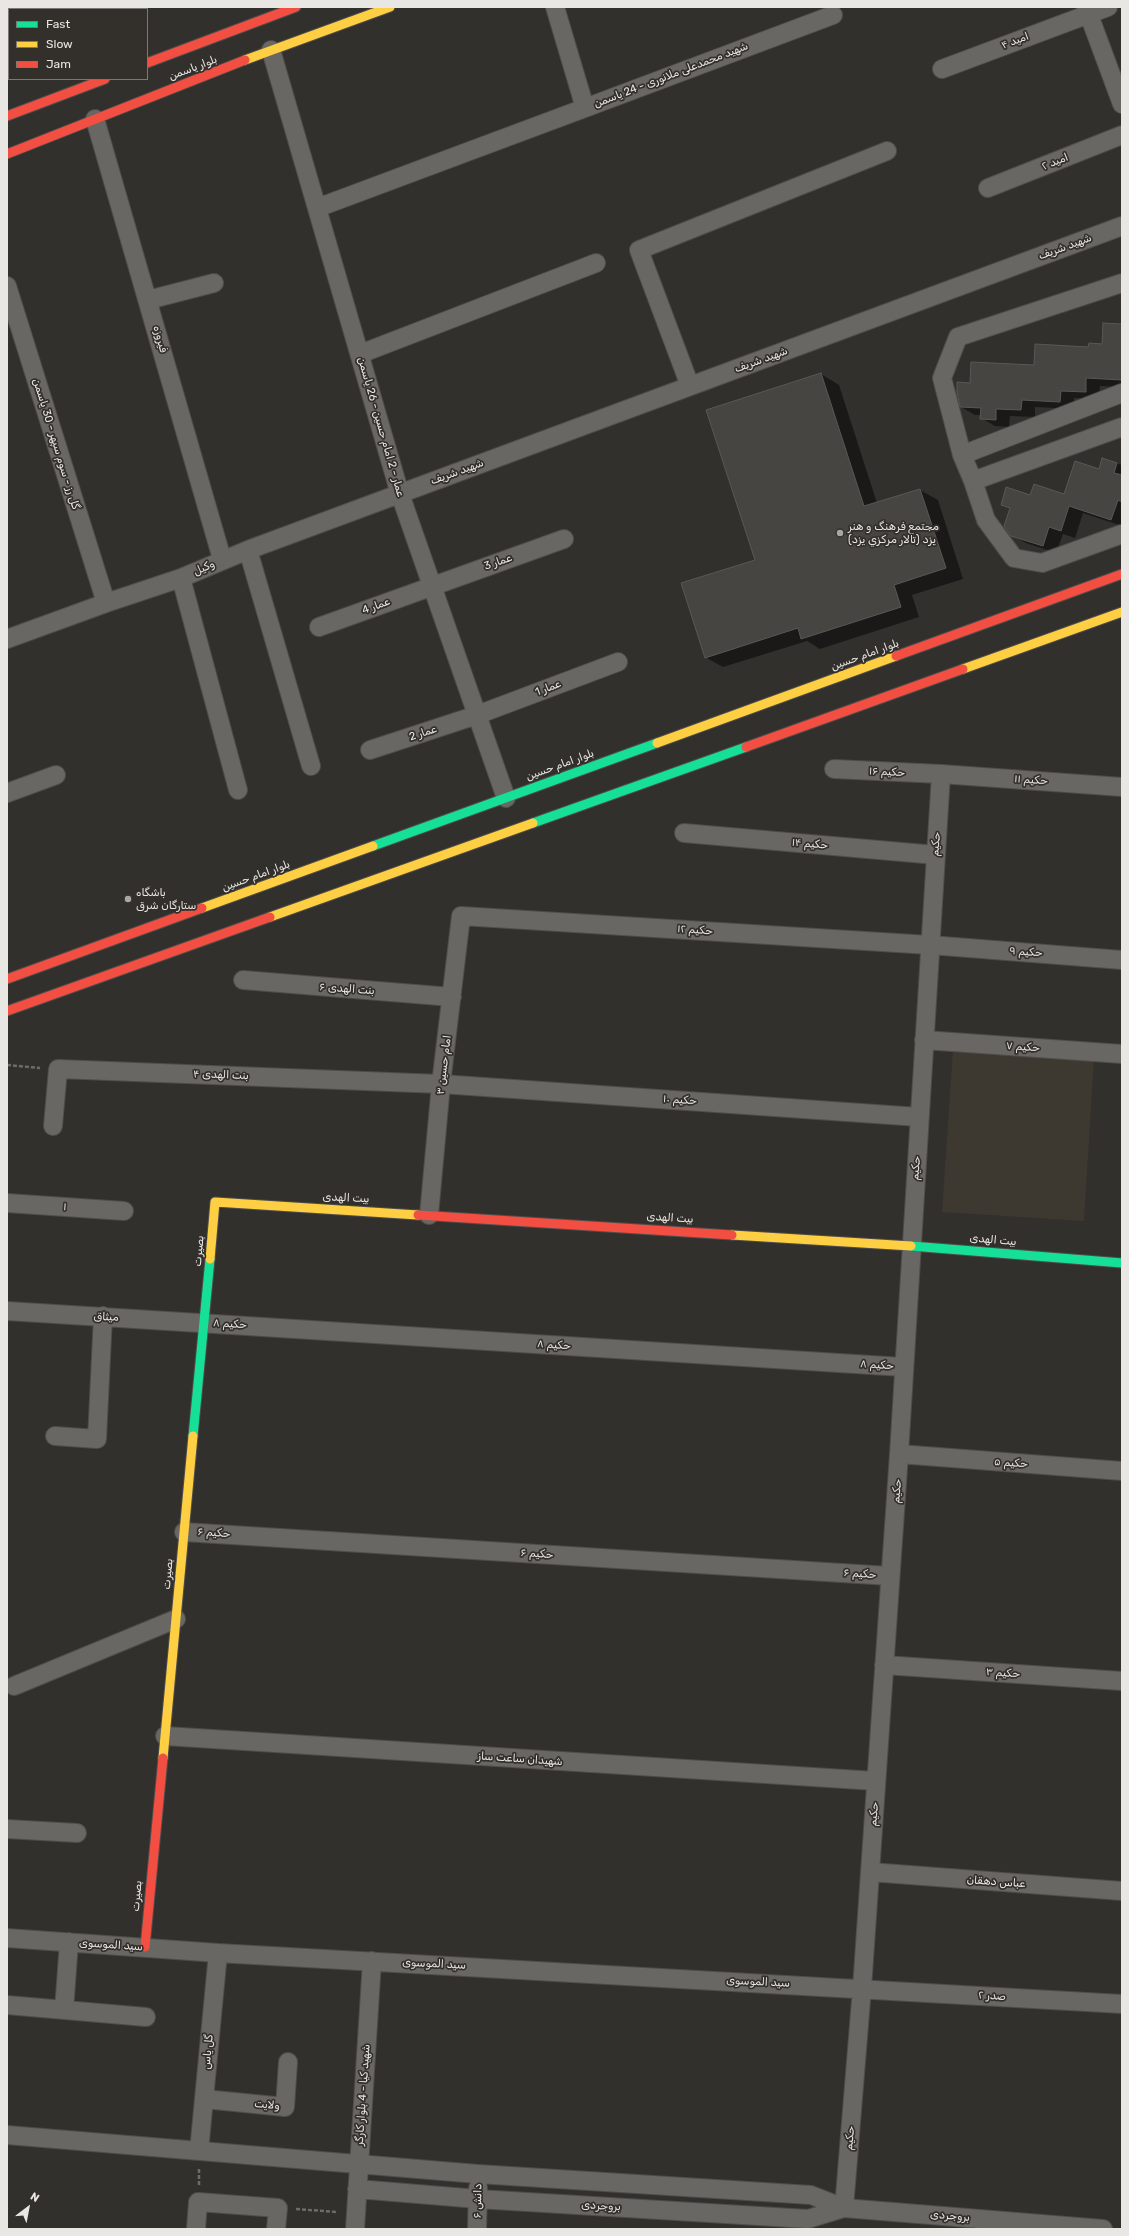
<!DOCTYPE html>
<html>
<head>
<meta charset="utf-8">
<style>
  body { margin:0 }
  #map { position:relative; width:1129px; height:2236px; overflow:hidden; background:#32302d; font-family:Rubik,sans-serif }
  canvas { display:block }
  .frame { position:absolute; inset:0; border:8px solid #e8e7e4; pointer-events:none }
  .legend { position:absolute; left:8px; top:8px; width:140px; height:72px; box-sizing:border-box; background:#33302c; border:1px solid #7b7976; margin:0; padding:5px 7px; list-style:none; font-size:12px; color:#e8e7e4 }
  .legend li { display:flex; align-items:center; gap:8px; height:20px }
  .legend b { width:20px; border:1px solid #7b7976 }
  .north { position:absolute; left:8px; top:2188px; width:40px; height:40px; -webkit-text-stroke:3px #33302c; paint-order:stroke; rotate:32deg; font-size:11px; font-weight:700; line-height:16px; text-align:center; color:#e8e7e4 }
  .north::after { content:''; display:block; margin:auto; width:14px; height:18px; background:#e8e7e4; clip-path:polygon(50% 0,100% 100%,50% 72%,0 100%) }
</style>
</head>
<body>
<div id="map">
<canvas width="1129" height="2236"></canvas>
<div class="frame"></div>
<ul class="legend">
<li><b style="height:5px;background:#16e098"></b>Fast</li>
<li><b style="height:5px;background:#ffcf43"></b>Slow</li>
<li><b style="height:5px;background:#f24e42"></b>Jam</li>
</ul>
<div class="north">N</div>
</div>
<script>
const ctx = document.querySelector('canvas').getContext('2d');
ctx.lineJoin = 'round';
function fill(path, color) {
  ctx.fillStyle = color;
  ctx.fill(path, 'evenodd');
}
function shape(rows) {
  const path = new Path2D();
  for (const r of rows) {
    path.moveTo(r[0], r[1]);
    for (let i = 2; i < r.length; i += 2) path.lineTo(r[i], r[i + 1]);
  }
  return path;
}
function stroke(path, color, width, dash) {
  ctx.strokeStyle = color;
  ctx.lineWidth = width;
  ctx.lineCap = dash ? 'butt' : 'round';
  ctx.setLineDash(dash || []);
  ctx.stroke(path);
}
function label(font, color, halo, rows, align = 'center') {
  ctx.font = font + ' Rubik,Vazirmatn,sans-serif';
  ctx.lineWidth = 3.5;
  ctx.setLineDash([]);
  ctx.textBaseline = 'middle';
  ctx.strokeStyle = halo;
  ctx.fillStyle = color;
  for (const [text, x, y, turn = 0] of rows) {
    ctx.save();
    ctx.translate(x, y);
    ctx.rotate((+turn || 0) * Math.PI / 180);
    ctx.textAlign = isNaN(turn) ? turn : align;
    if (halo) ctx.strokeText(text, 0, 0);
    ctx.fillText(text, 0, 0);
    ctx.restore();
  }
}
fill(shape([
  [953,1050,1094,1059,1084,1221,942,1212]
]), '#3d3830');
fill(shape([
  [1122,325,1122,387,1100,386,1099,399,1074,398,1074,409,1035,407,1035,417,1010,416,1009,427,995,426,981,418,982,415,975,415,961,407,971,384,1103,345],
  [821,374,839,385,877,503,920,490,938,500,963,579,912,595,919,617,820,649,807,641,723,667,705,657,756,561],
  [1103,459,1122,465,1122,526,1083,513,1075,538,1063,534,1056,553,1026,543,1012,535,1010,509,1002,504,1031,496,1065,495,1100,470]
]), '#0007');
const building = shape([
  [1103,323,1122,324,1122,380,1086,378,1086,392,1061,391,1060,402,1022,400,1021,410,996,409,996,420,980,419,981,408,960,407,957,392,957,382,970,383,971,362,1034,365,1035,344,1088,347,1089,343,1102,344,1103,323],
  [821,373,864,506,920,489,946,568,894,585,901,607,801,639,798,628,705,658,681,583,755,560,706,410,821,373],
  [1102,458,1117,463,1114,473,1122,475,1122,502,1118,500,1111,520,1069,506,1061,531,1049,527,1043,546,1011,536,1004,526,1010,508,1001,505,1006,487,1030,495,1034,484,1064,494,1075,461,1099,469,1102,458]
]);
fill(building, '#464542');
stroke(building, '#5a5857', 1);
const street = shape([
  [555,7,585,108,833,15],
  [1086,7,1122,104],
  [271,50,400,494,506,798],
  [942,69,1108,7],
  [95,119,222,559],
  [988,188,1122,135],
  [317,208,585,108],
  [1122,283,958,337,942,378,962,455,1122,393],
  [7,286,106,603],
  [148,300,214,283],
  [360,354,596,263],
  [690,386,639,250,887,151],
  [962,455,973,481,1122,427],
  [973,481,986,520,1014,558,1042,563,1122,534],
  [248,550,311,766],
  [181,578,238,790],
  [319,627,564,539],
  [7,639,106,603,181,578,248,550,1122,226],
  [370,750,477,715,618,662],
  [834,769,941,774,1122,787],
  [7,793,56,775],
  [684,833,936,855],
  [243,980,452,997],
  [924,1040,1122,1054],
  [53,1126,58,1069,441,1084,919,1117],
  [7,1203,124,1211],
  [429,1215,441,1084,461,916,930,945,1122,960],
  [7,1311,903,1367],
  [55,1436,97,1439,103,1316],
  [899,1454,1122,1471],
  [184,1532,890,1576],
  [884,1665,1122,1681],
  [14,1686,176,1619],
  [165,1736,876,1781],
  [7,1829,77,1833],
  [870,1872,1122,1891],
  [7,1938,218,1953,1122,2004],
  [7,2005,146,2017],
  [64,2010,69,1942],
  [204,2099,285,2107,288,2062],
  [7,2135,478,2174,811,2195,844,2208,1103,2229],
  [199,2151,218,1953],
  [357,2189,478,2199,808,2219,844,2208],
  [844,2208,862,1988,899,1454,941,774],
  [196,2229,198,2202,278,2208,276,2229],
  [355,2229,372,1961],
  [477,2229,478,2188]
]);
const fast = shape([
  [533,823,746,747],
  [373,846,657,743],
  [911,1246,1122,1263],
  [193,1436,210,1259]
]);
const slow = shape([
  [245,60,390,7],
  [963,669,1122,612],
  [657,743,896,656],
  [202,908,373,846],
  [270,917,533,823],
  [732,1235,911,1246],
  [210,1259,215,1202,418,1215],
  [163,1758,193,1436]
]);
const jam = shape([
  [147,63,296,7],
  [7,116,105,79],
  [7,154,245,60],
  [896,656,1122,574],
  [746,747,963,669],
  [7,979,202,908],
  [7,1011,270,917],
  [418,1215,732,1235],
  [145,1947,163,1758]
]);
stroke(street, '#4f4d4b', 20);
stroke(fast, '#4f4d4b', 11);
stroke(slow, '#4f4d4b', 11);
stroke(jam, '#4f4d4b', 11);
stroke(shape([
  [7,1065,40,1068],
  [199,2185,199,2168],
  [296,2209,337,2212]
]), '#6d6c69', 2.5, [4, 2]);
stroke(street, '#686764', 18);
stroke(fast, '#16e098', 9);
stroke(slow, '#ffcf43', 9);
stroke(jam, '#f24e42', 9);
for (const [x, y, r, color] of [
  [840,533,4,"#a8a7a4"],
  [128,899,4,"#a8a7a4"]
]) {
  const dot = new Path2D();
  dot.arc(x, y, r, 0, 2 * Math.PI);
  ctx.fillStyle = color;
  ctx.fill(dot);
  stroke(dot, '#33302c', 1.5);
}
label('11px', '#e8e7e4', '#33302c', [
  ["امید ۴",1015,41,-21],
  ["بلوار یاسمن",193,68,-21],
  ["شهید محمدعلی ملانوری - 24 یاسمن",671,75,-21],
  ["امید ۲",1055,162,-22],
  ["شهید شریف",1065,247,-20],
  ["فیروزه",160,339,74],
  ["شهید شریف",761,360,-20],
  ["عمار - 2 امام حسین - 26 یاسمن",381,427,74],
  ["گل رز - سوم سپهر - 30 یاسمن",56,444,73],
  ["شهید شریف",457,472,-20],
  ["عمار 3",498,562,-19],
  ["وکیل",204,568,-24],
  ["عمار 4",376,606,-20],
  ["بلوار امام حسین",865,655,-20],
  ["عمار 1",548,688,-21],
  ["عمار 2",423,733,-18],
  ["بلوار امام حسین",560,765,-20],
  ["حکیم ۱۶",887,772,3],
  ["حکیم ۱۱",1031,780,4],
  ["حکیم ۱۴",810,844,5],
  ["حکیم",936,844,-86],
  ["بلوار امام حسین",256,876,-20],
  ["حکیم ۱۲",695,930,4],
  ["حکیم ۹",1026,952,4],
  ["بنت الهدی ۶",347,989,4],
  ["حکیم ۷",1023,1047,4],
  ["امام حسین ۳",444,1065,-83],
  ["بنت الهدی ۴",221,1075,2],
  ["حکیم ۱۰",680,1100,4],
  ["حکیم",916,1168,-86],
  ["بیت الهدی",346,1198,3],
  ["۱",65,1207,4],
  ["بیت الهدی",670,1218,4],
  ["بیت الهدی",993,1240,5],
  ["بصیرت",199,1251,-85],
  ["میثاق",106,1317,3],
  ["حکیم ۸",230,1324,4],
  ["حکیم ۸",554,1345,4],
  ["حکیم ۸",877,1365,4],
  ["حکیم ۵",1011,1463,4],
  ["حکیم",897,1491,-86],
  ["حکیم ۶",214,1533,4],
  ["حکیم ۶",537,1554,4],
  ["بصیرت",168,1574,-85],
  ["حکیم ۶",860,1574,4],
  ["حکیم ۳",1003,1673,4],
  ["شهیدان ساعت ساز",520,1759,4],
  ["حکیم",874,1814,-86],
  ["عباس دهقان",996,1882,4],
  ["بصیرت",137,1896,-85],
  ["سید الموسوی",111,1945,4],
  ["سید الموسوی",434,1964,3],
  ["سید الموسوی",758,1982,3],
  ["صدر ۲",992,1996,4],
  ["گل یاس",208,2052,-85],
  ["شهید کیا - 4 بلوار کارگر",363,2095,-86],
  ["ولایت",267,2105,5],
  ["حکیم",850,2138,-85],
  ["دانش ۶",478,2201,-89],
  ["بروجردی",601,2206,3],
  ["بروجردی",950,2216,5]
]);
label('11px', '#e8e7e4', '#33302c', [
  ["مجتمع فرهنگ و هنر",848,527],
  ["یزد (تالار مركزي یزد)",848,540],
  ["باشگاه",136,893],
  ["ستارگان شرق",136,906]
], 'left');
</script>
</body>
</html>
